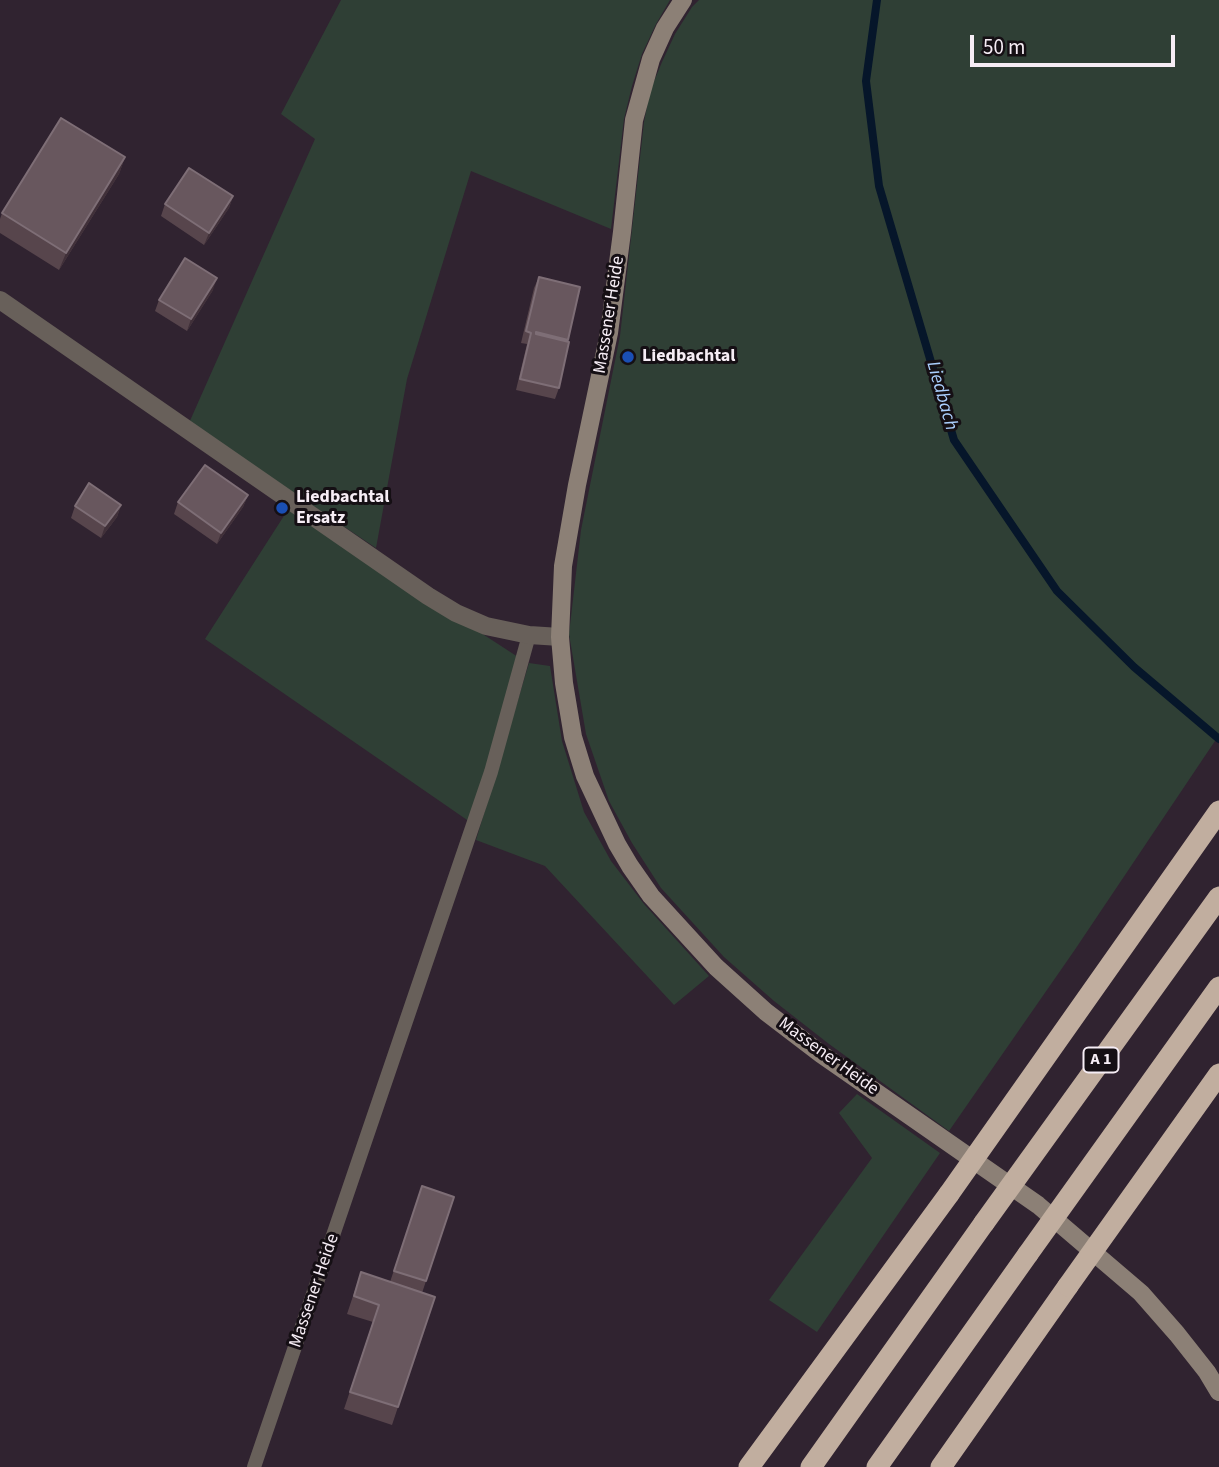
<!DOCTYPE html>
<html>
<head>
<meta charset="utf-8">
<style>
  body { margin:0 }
  #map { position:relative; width:1219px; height:1467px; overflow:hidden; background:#302330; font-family:"Source Sans 3",sans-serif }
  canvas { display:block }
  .scale { position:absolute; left:970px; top:35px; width:205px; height:32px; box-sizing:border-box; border:4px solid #f6edf5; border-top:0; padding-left:9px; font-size:21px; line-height:24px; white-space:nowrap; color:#f6edf5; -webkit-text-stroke:5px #150f14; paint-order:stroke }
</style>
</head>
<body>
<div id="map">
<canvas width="1219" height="1467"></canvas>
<div class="scale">50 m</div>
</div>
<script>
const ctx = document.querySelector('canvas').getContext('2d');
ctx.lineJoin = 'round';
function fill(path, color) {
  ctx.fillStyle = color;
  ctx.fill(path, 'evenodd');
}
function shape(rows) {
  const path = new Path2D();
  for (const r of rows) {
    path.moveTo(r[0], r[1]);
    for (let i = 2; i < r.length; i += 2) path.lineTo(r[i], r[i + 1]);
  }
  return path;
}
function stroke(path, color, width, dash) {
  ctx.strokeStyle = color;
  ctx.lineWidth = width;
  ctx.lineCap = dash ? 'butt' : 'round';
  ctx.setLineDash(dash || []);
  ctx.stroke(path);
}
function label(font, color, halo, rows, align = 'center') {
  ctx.font = font + ' "Source Sans 3",sans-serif';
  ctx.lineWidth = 6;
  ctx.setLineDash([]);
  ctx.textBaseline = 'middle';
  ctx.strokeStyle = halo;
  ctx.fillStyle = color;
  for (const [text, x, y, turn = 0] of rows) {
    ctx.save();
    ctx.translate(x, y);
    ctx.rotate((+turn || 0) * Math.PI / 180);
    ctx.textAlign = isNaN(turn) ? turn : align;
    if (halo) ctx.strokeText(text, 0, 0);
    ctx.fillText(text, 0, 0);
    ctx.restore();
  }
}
fill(shape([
  [341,0,670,0,656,24,642,54,632,86,624,119,611,229,471,171,407,379,376,548,189,423,315,139,281,114],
  [699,0,1219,0,1219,735,1074,951,949,1131,829,1044,774,1001,724,957,661,888,632,843,609,801,586,734,569,634,581,530,620,336,644,122,650,91,662,62,675,34,692,7],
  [289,508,518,657,470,822,205,639],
  [529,663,550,666,562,741,584,812,611,861,644,904,709,976,674,1005,545,866,476,840],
  [857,1094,940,1153,817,1332,769,1300,872,1158,839,1113]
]), '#2f3f35');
stroke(shape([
  [877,0,866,81,879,186,954,440,1057,591,1134,667,1219,739]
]), '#06162a', 8);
stroke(shape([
  [254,1467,491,772,529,635]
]), '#68605a', 14);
stroke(shape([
  [0,300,428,596,456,613,486,626,529,635,560,637]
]), '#68605a', 18);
stroke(shape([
  [683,0,665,28,651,59,634,120,622,232,609,333,577,485,563,566,560,637,564,683,573,737,585,776,617,844,630,866,651,896,716,967,766,1012,821,1054,1038,1205,1141,1293,1177,1334,1207,1372,1219,1392]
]), '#8c8076', 18);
stroke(shape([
  [749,1467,949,1194],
  [811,1467,984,1223],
  [877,1467,1028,1254],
  [941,1467,1068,1286]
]), '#c1ae9f', 21);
stroke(shape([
  [949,1194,1219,811],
  [984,1223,1219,897],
  [1028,1254,1219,987],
  [1068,1286,1219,1074]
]), '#c1ae9f', 21);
fill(shape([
  [125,157,119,174,59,270,0,233,0,219,2,213],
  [233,196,229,208,204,245,161,216,165,204],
  [539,277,580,287,567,341,559,388,555,399,516,390,527,344,521,343,534,288],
  [213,290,187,331,155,311,159,300],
  [248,495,243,507,217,544,174,514,178,502],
  [121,505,117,517,101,538,71,518,75,506],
  [454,1197,422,1293,398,1407,392,1425,344,1409,373,1322,347,1314,361,1272,390,1282,418,1198]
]), '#57454c');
fill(shape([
  [125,157,119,174,59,270,66,253],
  [233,196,229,208,204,245,209,233],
  [217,278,213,290,187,331,191,319],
  [248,495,243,507,217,544,221,533],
  [121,505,117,517,101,538,105,526]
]), '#403039');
const building = shape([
  [61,118,125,157,66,253,2,213,61,118],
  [189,168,233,196,209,233,165,204,189,168],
  [185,258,217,278,191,319,159,300,185,258],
  [539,277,580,287,568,340,536,332,536,334,569,342,559,388,520,379,531,333,526,331,539,277],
  [205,465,248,495,221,533,178,502,205,465],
  [89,483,121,505,105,526,75,506,89,483],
  [422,1186,454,1197,426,1281,394,1271,422,1186],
  [361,1272,435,1297,398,1407,350,1392,379,1305,354,1296,361,1272]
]);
fill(building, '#68575e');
stroke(building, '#7e6e76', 2);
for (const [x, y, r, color] of [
  [628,357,7,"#1a4fb4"],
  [282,508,7,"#1a4fb4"]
]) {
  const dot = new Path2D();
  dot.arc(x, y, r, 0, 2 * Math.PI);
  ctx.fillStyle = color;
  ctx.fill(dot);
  stroke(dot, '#150f14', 2.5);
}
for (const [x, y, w] of [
  [1101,1060,35]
]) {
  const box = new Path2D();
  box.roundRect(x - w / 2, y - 12.5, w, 25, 5);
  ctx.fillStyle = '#150f14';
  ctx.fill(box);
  stroke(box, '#f6edf5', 2);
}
label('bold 16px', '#f6edf5', null, [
  ["A 1",1101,1060]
]);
label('18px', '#f6edf5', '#150f14', [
  ["Massener Heide",610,315,-81],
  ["Massener Heide",828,1057,36],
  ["Massener Heide",315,1291,-71]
]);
label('bold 18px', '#f6edf5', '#150f14', [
  ["Liedbachtal",642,357],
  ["Liedbachtal",296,498],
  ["Ersatz",296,519]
], 'left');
label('italic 19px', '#abcffe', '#150f14', [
  ["Liedbach",941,396,74]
]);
</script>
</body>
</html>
